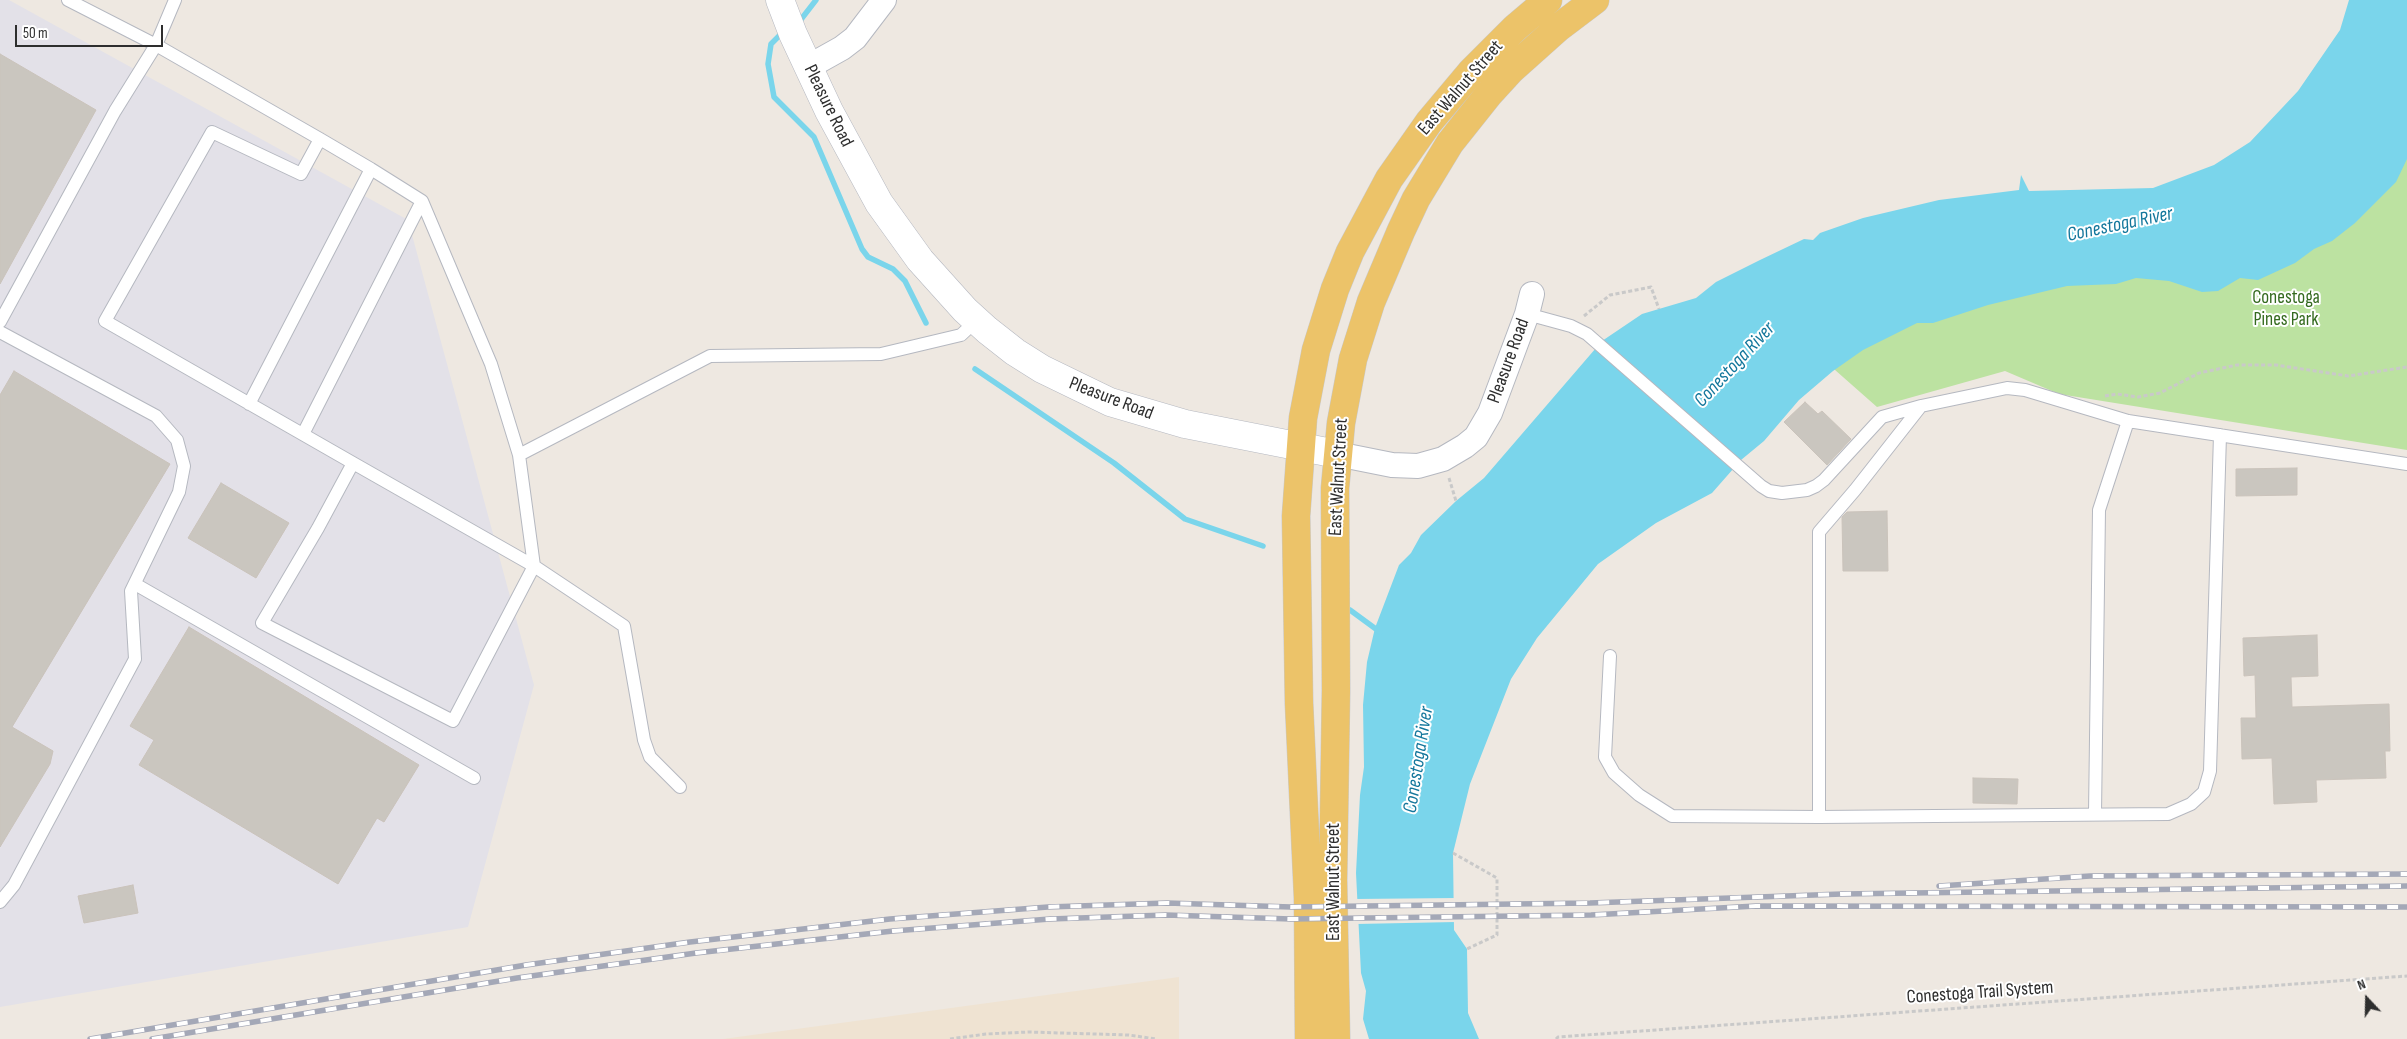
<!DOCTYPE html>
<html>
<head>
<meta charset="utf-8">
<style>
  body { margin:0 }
  #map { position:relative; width:2407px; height:1039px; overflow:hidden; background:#eee8e1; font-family:"Sofia Sans Condensed",sans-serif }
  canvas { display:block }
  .north { position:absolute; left:2342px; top:974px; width:50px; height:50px; -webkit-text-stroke:4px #fff; paint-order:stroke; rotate:339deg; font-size:14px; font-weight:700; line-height:20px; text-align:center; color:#2e2e2e }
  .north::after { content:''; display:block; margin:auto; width:18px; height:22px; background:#2e2e2e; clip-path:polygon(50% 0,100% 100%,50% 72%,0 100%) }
  .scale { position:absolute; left:15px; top:25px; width:148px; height:22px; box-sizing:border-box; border:2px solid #2e2e2e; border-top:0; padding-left:6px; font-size:15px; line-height:18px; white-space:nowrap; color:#2e2e2e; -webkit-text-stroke:4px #fff; paint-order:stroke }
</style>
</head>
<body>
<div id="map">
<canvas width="2407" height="1039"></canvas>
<div class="north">N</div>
<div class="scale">50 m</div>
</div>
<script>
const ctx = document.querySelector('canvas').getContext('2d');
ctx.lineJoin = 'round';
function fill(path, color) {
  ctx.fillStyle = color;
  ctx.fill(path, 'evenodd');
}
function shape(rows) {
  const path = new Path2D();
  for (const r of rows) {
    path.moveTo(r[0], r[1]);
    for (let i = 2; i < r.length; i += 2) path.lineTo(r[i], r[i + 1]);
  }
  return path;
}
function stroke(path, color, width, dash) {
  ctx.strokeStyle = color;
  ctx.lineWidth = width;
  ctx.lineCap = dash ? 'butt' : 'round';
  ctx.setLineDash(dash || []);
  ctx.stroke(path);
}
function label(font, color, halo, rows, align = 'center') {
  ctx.font = font + ' "Sofia Sans Condensed",sans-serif';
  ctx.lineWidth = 4;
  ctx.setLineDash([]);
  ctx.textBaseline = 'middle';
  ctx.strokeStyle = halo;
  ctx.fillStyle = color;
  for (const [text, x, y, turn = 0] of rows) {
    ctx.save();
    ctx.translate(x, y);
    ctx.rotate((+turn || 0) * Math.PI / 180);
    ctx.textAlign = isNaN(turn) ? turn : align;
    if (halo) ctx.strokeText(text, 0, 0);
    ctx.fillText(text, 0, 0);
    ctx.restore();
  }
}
fill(shape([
  [0,0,9,0,408,220,534,685,468,927,0,1007]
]), '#e3e1e8');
fill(shape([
  [1179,977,1179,1039,723,1039]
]), '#efe3d2');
fill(shape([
  [2407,0,2407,450,2059,394,2005,371,1877,407,1784,325,2243,197]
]), '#bce2a1');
fill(shape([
  [2349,0,2407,0,2407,159,2396,182,2355,223,2332,241,2314,249,2295,263,2258,280,2240,278,2218,291,2202,292,2169,281,2136,278,2116,284,2067,286,1988,305,1933,323,1917,323,1863,350,1833,371,1799,400,1764,441,1741,460,1712,493,1656,523,1598,564,1537,638,1511,679,1470,784,1453,853,1454,930,1467,949,1468,1013,1479,1039,1369,1039,1363,1019,1366,991,1361,973,1356,873,1360,795,1364,767,1363,705,1367,662,1375,628,1399,565,1411,553,1421,535,1456,501,1484,478,1602,341,1642,314,1696,298,1716,282,1760,260,1804,239,1813,240,1820,233,1863,218,1939,200,2019,190,2021,175,2029,191,2153,188,2214,165,2250,142,2298,91,2340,30]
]), '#7ad5eb');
fill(shape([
  [1456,898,1456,922,1356,924,1355,899]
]), '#eee8e1');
stroke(shape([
  [799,22,816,0],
  [780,35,771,44,768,64,774,97,814,137,862,249,868,257,893,269,905,281,926,323],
  [975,369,1114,463,1185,519,1263,546],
  [1350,610,1380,632]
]), '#7ad5eb', 5.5);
const building = shape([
  [0,54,96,110,0,284,0,54],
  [14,371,170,464,12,727,53,751,50,764,0,847,0,395,14,371],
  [1805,402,1818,414,1822,411,1851,439,1827,465,1784,422,1805,402],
  [2297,468,2297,495,2236,496,2236,469,2297,468],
  [221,483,289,523,256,578,188,538,221,483],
  [1887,511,1888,571,1843,571,1842,517,1847,512,1887,511],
  [189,627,419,765,384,822,377,818,338,884,139,765,154,740,130,726,189,627],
  [2317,635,2318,676,2291,677,2292,707,2389,704,2390,751,2385,751,2386,778,2316,780,2317,802,2274,804,2272,758,2242,759,2241,718,2256,718,2255,675,2244,676,2243,638,2317,635],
  [1973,778,2018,779,2017,804,1973,803,1973,778],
  [133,885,138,913,84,923,78,896,133,885]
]);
fill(building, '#cac6bf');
stroke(building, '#cac3bb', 1);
const service = shape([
  [175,0,156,45,320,139,371,169,422,201,491,364,519,455,534,566,453,721,262,623,318,528,353,463,105,321,212,132,301,174,320,139],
  [1527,314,1571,326,1587,334,1761,486,1769,491,1782,493,1807,490,1816,486,1824,480,1882,417,1921,406,2007,388,2025,390,2128,421,2407,464],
  [0,322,115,111,156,45,68,0],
  [0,332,156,416,177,440,184,466,179,492,131,591,135,659,14,885,0,902],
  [249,404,371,169],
  [303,434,422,201],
  [519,455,710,356,881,354,961,335,977,320],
  [353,463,534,566,624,626,644,740,650,757,680,787],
  [135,584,474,778],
  [1610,656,1605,757,1614,773,1639,795,1672,816,1819,817,2168,814,2191,804,2204,792,2210,771,2220,435],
  [2095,814,2099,510,2128,421],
  [1819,817,1819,532,1855,490,1921,406]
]);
const minor = shape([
  [808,67,842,48,855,38,884,0],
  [1337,454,1392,465,1418,466,1443,459,1465,446,1476,437,1490,413,1527,314,1532,294]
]);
const tertiary = shape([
  [780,0,793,34,829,111,879,203,920,260,965,310,987,330,1015,352,1042,369,1110,402,1185,424,1337,454]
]);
const primary = shape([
  [1309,1039,1308,898,1299,703,1296,516,1303,418,1316,350,1335,289,1350,252,1389,179,1429,122,1471,72,1515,28,1548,0],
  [1336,1039,1333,880,1336,691,1335,488,1341,423,1353,359,1371,302,1401,231,1416,199,1450,143,1489,94,1511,70,1558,28,1595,0]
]);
stroke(service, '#b5b8c0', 14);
stroke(minor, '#b5b8c0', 26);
stroke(tertiary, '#b5b8c0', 29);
stroke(primary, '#c9c9c9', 29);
stroke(shape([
  [1584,316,1610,295,1651,287,1659,309],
  [2105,396,2117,394,2138,397,2160,393,2199,373,2237,365,2276,365,2348,376,2407,367],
  [1449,478,1456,501],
  [1453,853,1497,878,1497,935,1467,949],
  [950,1039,986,1034,1028,1032,1129,1035,1156,1039],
  [1556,1039,1558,1037,2407,976]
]), '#c9c9c9', 3, [4, 2.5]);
stroke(service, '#fff', 12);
stroke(minor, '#fff', 24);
stroke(tertiary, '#fff', 28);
stroke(primary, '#ecc369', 28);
const rail = shape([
  [1939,886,2090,876,2407,874],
  [90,1039,526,965,690,942,890,919,1048,907,1167,903,1291,907,1590,903,1842,894,2407,886],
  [152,1039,517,978,696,953,893,931,1050,919,1166,915,1291,919,1591,915,1756,906,2407,907]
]);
stroke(rail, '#a4a8b7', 5.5);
stroke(rail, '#fff', 4, [11]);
label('19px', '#2e2e2e', '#fff', [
  ["East Walnut Street",1461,88,-49],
  ["Pleasure Road",828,106,64],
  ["Pleasure Road",1509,361,-70],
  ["Pleasure Road",1111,399,21],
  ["East Walnut Street",1339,477,-87],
  ["East Walnut Street",1334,882,-90],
  ["Conestoga Trail System",1980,993,-4]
]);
label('19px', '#346a1f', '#fff', [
  ["Conestoga",2286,298],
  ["Pines Park",2286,320]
]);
label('italic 20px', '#14779c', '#fff', [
  ["Conestoga River",2120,225,-12],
  ["Conestoga River",1735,365,-47],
  ["Conestoga River",1419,760,-81]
]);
</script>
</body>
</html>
